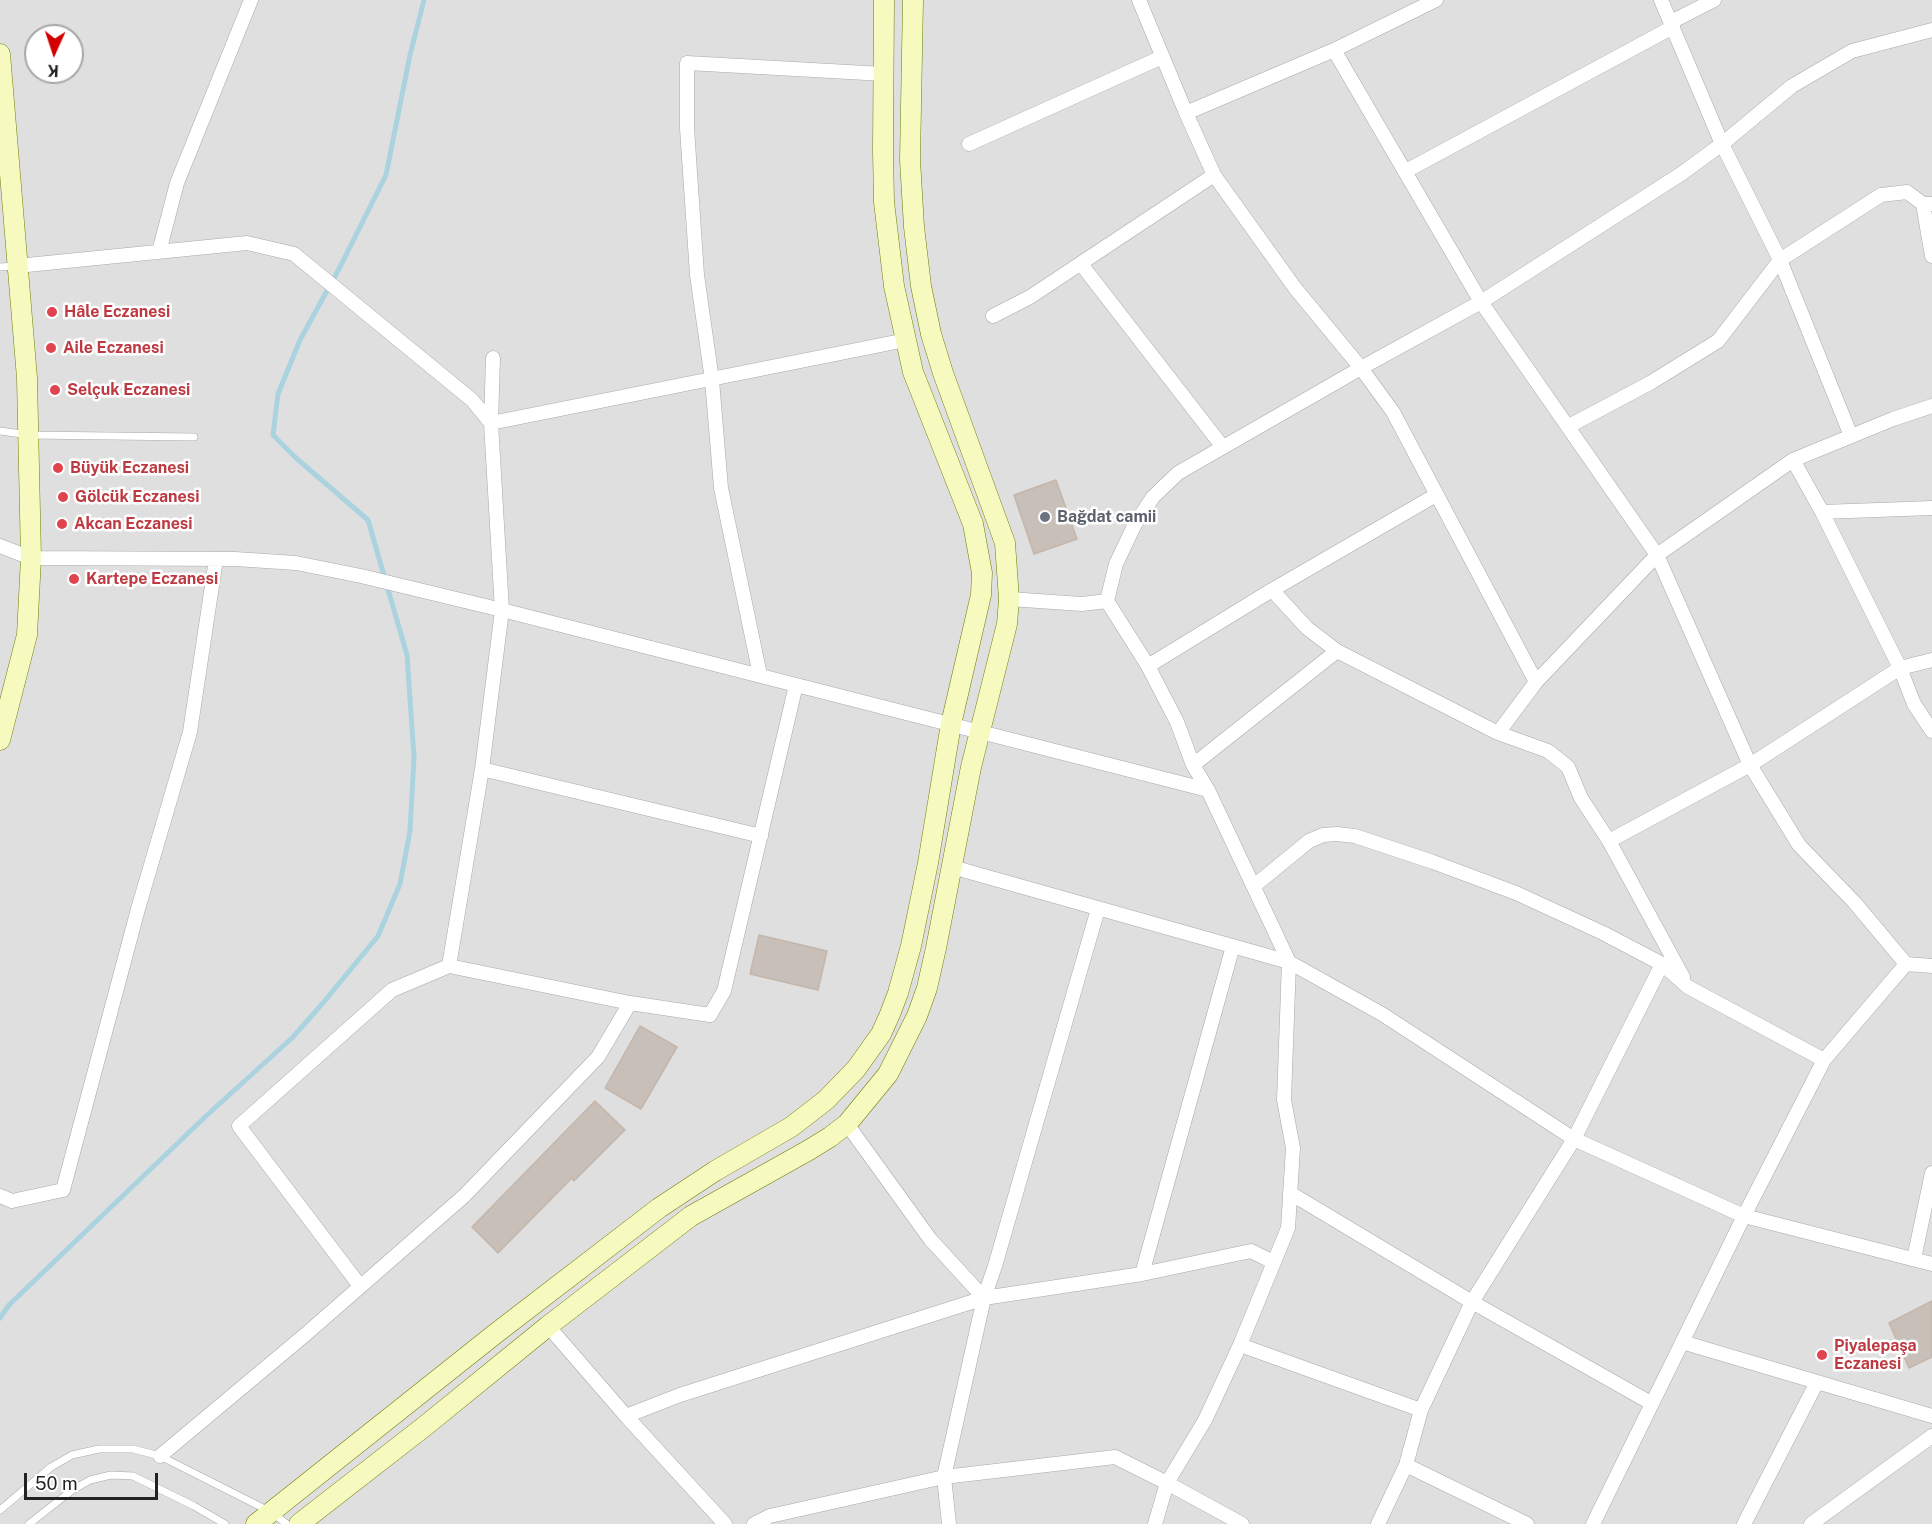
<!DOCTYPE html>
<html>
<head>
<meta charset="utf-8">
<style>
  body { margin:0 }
  #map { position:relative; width:1932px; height:1524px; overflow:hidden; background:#f2efe9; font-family:"Public Sans",sans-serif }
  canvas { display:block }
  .north { position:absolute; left:24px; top:24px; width:60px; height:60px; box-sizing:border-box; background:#fff; border:2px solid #a7a7a7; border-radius:50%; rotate:183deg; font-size:16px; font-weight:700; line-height:24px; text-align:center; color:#222 }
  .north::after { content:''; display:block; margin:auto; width:21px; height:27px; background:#d40000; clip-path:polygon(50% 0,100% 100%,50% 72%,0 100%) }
  .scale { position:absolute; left:24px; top:1473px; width:134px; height:27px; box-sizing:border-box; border:3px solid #222; border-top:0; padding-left:8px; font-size:18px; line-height:21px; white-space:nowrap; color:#222; -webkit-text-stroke:4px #fff; paint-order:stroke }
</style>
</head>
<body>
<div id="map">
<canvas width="1932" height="1524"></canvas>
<div class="north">K</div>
<div class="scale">50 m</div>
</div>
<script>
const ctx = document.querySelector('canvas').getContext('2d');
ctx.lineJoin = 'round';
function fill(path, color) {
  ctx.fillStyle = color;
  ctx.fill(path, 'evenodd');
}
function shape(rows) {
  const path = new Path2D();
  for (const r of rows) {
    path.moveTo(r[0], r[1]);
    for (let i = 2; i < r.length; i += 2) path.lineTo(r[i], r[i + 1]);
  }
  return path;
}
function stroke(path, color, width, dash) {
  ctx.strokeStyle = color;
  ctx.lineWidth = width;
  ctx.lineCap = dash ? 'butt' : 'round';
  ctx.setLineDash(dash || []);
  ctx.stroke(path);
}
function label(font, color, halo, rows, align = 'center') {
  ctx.font = font + ' "Public Sans",sans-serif';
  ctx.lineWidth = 5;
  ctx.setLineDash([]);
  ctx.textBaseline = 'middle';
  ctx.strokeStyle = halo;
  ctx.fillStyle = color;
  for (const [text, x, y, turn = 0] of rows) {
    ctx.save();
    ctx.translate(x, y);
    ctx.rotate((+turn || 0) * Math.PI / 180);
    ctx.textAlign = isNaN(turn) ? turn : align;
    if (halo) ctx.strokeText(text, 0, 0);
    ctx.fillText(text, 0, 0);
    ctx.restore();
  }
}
fill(shape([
  [0,0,1932,0,1932,1524,0,1524],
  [36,36,72,36,72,72,36,72]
]), '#e0dfdf');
stroke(shape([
  [0,1318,9,1305,206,1116,292,1038,323,1003,378,936,400,884,410,831,414,757,407,655,368,520,296,458,273,435,278,394,300,340,340,267,386,175,410,55,424,0]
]), '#aad3df', 5);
const building = shape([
  [1056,480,1077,539,1034,554,1014,495,1056,480],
  [759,935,827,951,818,990,750,974,759,935],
  [640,1026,677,1047,641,1109,605,1088,640,1026],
  [595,1101,625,1130,574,1181,572,1178,498,1253,472,1227,595,1101],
  [1932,1301,1932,1357,1909,1368,1889,1323,1932,1301]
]);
fill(building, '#c7bfb8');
stroke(building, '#c4b6ab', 1.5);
const lane = shape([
  [0,267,15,266],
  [0,431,29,435,194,437],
  [0,1510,51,1467,72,1455,99,1449,133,1449,160,1456,271,1512,287,1524],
  [29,1524,71,1491,90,1480,111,1475,133,1476,194,1506,225,1524]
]);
const street = shape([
  [1139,0,1186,113,1214,175,1295,288,1361,368,1393,412,1536,682],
  [1661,0,1722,144,1780,260,1851,436],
  [1671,22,1714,0],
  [1334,50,1481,302,1657,555,1750,765,1799,845,1855,903,1906,964,1932,966],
  [1186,113,1334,50,1436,0],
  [969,144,1162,57],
  [1406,171,1673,27],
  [1923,204,1932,256],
  [159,252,177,183,251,0],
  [1081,264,1222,446],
  [17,266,247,243,294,254,472,400,491,423],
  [993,316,1030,297,1214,175],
  [491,423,493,358],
  [1569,426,1650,383,1718,341,1780,260,1881,195,1907,192,1923,204,1932,204],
  [1793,460,1822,512,1900,668,1914,704,1932,731],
  [1822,512,1932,508],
  [0,546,31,558,235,559,296,563,361,576,502,610,1208,790],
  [1272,590,1307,628,1337,651,1498,733,1548,751,1568,767,1581,798,1609,841,1683,977],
  [1009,599,1082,604,1107,601,1148,666,1177,722,1193,765,1208,790,1289,962,1284,1100,1293,1148,1288,1228,1240,1345,1205,1420,1167,1483,1155,1524],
  [1107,601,1116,564,1135,524,1153,497,1178,473,1361,368,1481,302,1681,174,1722,144,1792,86,1852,51,1932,30],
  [1148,666,1272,590,1436,495],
  [760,675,721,488,712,380,697,275,687,128,687,63,884,74],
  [796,685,724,991,710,1015,630,1003,449,966,482,769,502,610,491,423,906,340],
  [1498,733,1536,682,1657,555,1793,460,1893,419,1932,406],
  [1193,765,1337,651],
  [482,769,761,836],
  [1609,841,1750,765,1900,668,1932,660],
  [952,867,1289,962,1382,1014,1574,1139,1744,1216,1932,1264],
  [1254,886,1309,841,1323,835,1337,834,1355,836,1433,862,1516,893,1603,933,1662,964,1688,987,1824,1060],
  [847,1124,930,1239,984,1298,944,1477,949,1524],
  [1290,1193,1472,1302,1651,1403],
  [0,1196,12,1201,63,1190,138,909,190,732,216,559],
  [1914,1259,1932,1173],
  [1142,1274,1233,946],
  [360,1286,239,1126,392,990,449,966],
  [984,1298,995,1266,1098,909],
  [548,1326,626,1416,725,1524],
  [1682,1342,1932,1416],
  [1240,1345,1421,1410],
  [626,1416,680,1395,984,1298,1142,1274,1251,1251,1273,1262],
  [160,1456,306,1334,464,1196,598,1057,630,1003],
  [1406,1465,1527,1524],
  [754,1524,770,1516,944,1477,1115,1457,1167,1483,1242,1524],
  [1378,1524,1406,1465,1421,1410,1472,1302,1574,1139,1662,964],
  [1593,1524,1744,1216,1824,1060,1906,964],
  [1744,1524,1817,1382],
  [1811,1524,1932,1436]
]);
const secondary = shape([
  [0,54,27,378,31,558,27,635,0,740],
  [256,1524,495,1334,659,1208,715,1171,791,1127,826,1100,856,1069,881,1034,890,1014,898,993,911,946,928,863,951,724,981,595,982,573,973,524,913,372,894,286,884,202,883,151,884,0],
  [299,1524,425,1426,548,1326,691,1216,809,1150,830,1137,847,1124,888,1074,917,1016,927,988,936,948,971,767,1007,624,1009,599,1005,543,943,373,931,334,921,286,914,227,910,160,913,0]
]);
stroke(lane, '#a9a9a9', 8);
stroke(street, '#a9a9a9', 15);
stroke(secondary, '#707d05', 21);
stroke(lane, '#fff', 7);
stroke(street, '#fff', 14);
stroke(secondary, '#f7fabf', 20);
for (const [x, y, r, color] of [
  [52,312,6,"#e0444e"],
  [51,348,6,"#e0444e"],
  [55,390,6,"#e0444e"],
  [58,468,6,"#e0444e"],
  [63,497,6,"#e0444e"],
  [1045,517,6,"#6b7280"],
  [62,524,6,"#e0444e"],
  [74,579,6,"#e0444e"],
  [1822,1355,6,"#e0444e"]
]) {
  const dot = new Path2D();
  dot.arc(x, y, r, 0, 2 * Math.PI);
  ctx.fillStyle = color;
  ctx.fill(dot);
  stroke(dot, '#fff', 2);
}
label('bold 16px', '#be3a42', '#fff', [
  ["Hâle Eczanesi",64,312],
  ["Aile Eczanesi",63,348],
  ["Selçuk Eczanesi",67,390],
  ["Büyük Eczanesi",70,468],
  ["Gölcük Eczanesi",75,497],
  ["Akcan Eczanesi",74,524],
  ["Kartepe Eczanesi",86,579],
  ["Piyalepaşa",1834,1346],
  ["Eczanesi",1834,1364]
], 'left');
label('bold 16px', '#5b616d', '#fff', [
  ["Bağdat camii",1057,517]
], 'left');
</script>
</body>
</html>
